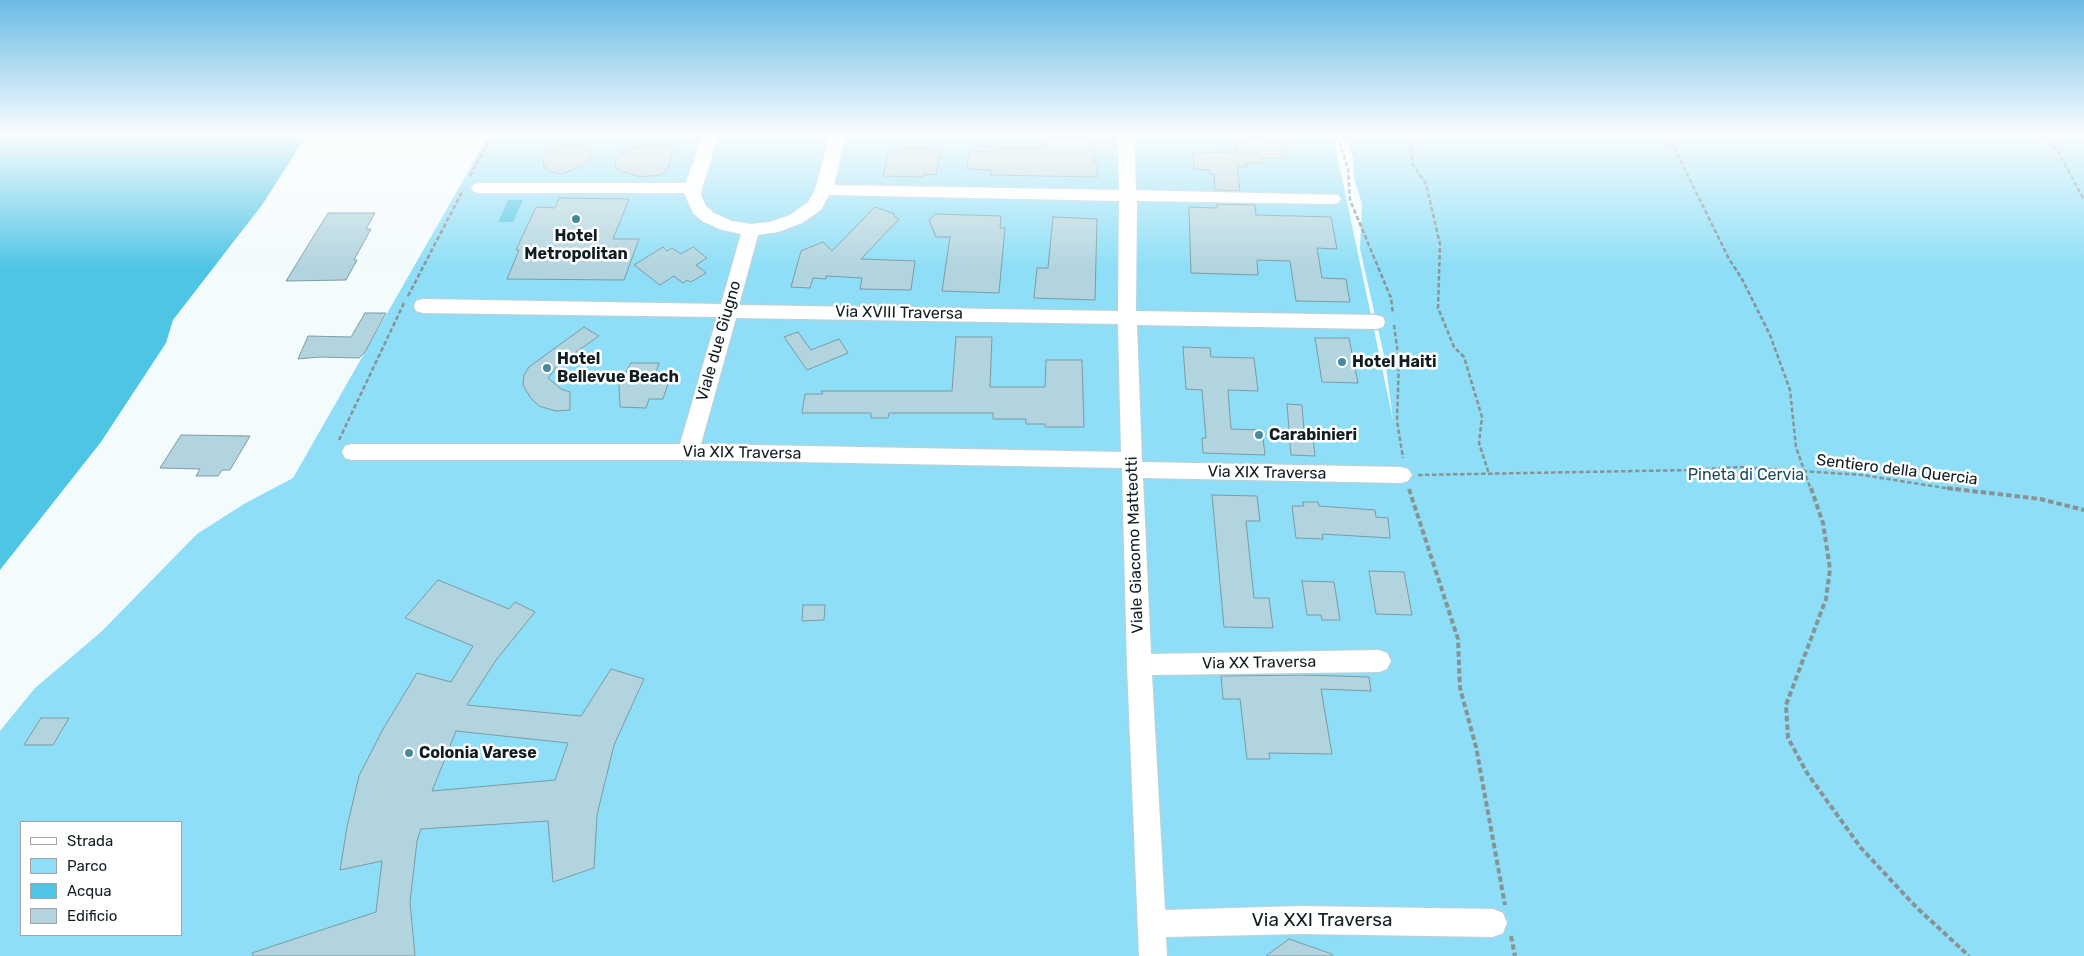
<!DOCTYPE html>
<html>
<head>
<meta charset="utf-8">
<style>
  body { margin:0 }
  #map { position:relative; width:2084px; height:956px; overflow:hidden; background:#f4fbfd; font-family:Rubik,sans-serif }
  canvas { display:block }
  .legend { position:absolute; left:20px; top:821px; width:162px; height:115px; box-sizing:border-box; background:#fff; border:1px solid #a0a5a7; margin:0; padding:6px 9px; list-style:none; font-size:15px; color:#111e22 }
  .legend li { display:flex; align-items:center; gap:10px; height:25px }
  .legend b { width:25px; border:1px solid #a0a5a7 }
</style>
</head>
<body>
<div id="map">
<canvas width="2084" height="956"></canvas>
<ul class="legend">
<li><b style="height:6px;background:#fff"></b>Strada</li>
<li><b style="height:14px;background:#8ddef6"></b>Parco</li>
<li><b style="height:14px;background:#4ec5e4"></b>Acqua</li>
<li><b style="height:14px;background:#b2d4de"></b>Edificio</li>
</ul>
</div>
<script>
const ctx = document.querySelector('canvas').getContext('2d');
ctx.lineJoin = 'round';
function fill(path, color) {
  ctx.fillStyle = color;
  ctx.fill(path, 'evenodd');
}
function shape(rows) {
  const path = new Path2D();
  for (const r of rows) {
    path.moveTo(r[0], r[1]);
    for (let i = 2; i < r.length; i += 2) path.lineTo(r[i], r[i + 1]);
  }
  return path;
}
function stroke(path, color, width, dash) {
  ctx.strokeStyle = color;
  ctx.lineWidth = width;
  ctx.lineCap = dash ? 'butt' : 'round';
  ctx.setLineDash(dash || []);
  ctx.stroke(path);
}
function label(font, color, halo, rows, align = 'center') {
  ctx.font = font + ' Rubik,sans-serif';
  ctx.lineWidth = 5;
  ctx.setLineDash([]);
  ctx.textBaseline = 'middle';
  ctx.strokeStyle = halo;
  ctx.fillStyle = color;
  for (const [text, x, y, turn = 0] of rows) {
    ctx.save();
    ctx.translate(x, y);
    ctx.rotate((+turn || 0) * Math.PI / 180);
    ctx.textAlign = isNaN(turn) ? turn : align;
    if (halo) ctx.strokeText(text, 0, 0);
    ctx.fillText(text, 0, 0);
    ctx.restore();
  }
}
fill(shape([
  [489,135,1333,135,1393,420,1385,360,1360,249,1362,204,1354,178,1353,158,1344,135,2084,135,2084,956,0,956,0,731,35,688,101,632,197,534,244,504,293,478],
  [21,822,181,822,181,935,21,935]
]), '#8ddef6');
fill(shape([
  [0,135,307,135,262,205,173,320,166,343,101,442,0,570],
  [508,200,523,200,513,222,498,222]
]), '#4ec5e4');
const building = shape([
  [1041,135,1094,135,1094,162,1098,162,1097,177,991,175,991,170,967,169,969,151,993,152,994,148,1040,149,1041,135],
  [1242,135,1265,135,1266,142,1284,143,1287,158,1263,158,1264,163,1247,163,1247,167,1237,167,1240,191,1215,190,1214,174,1210,174,1209,170,1194,169,1193,153,1237,152,1236,142,1243,142,1242,135],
  [572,145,584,147,589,152,591,157,583,166,561,174,551,172,544,167,543,160,550,152,558,147,572,145],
  [654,145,669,146,673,152,667,170,660,175,641,177,621,171,616,168,615,161,623,152,637,147,654,145],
  [904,148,929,149,928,151,940,152,936,175,924,174,923,177,883,176,889,151,903,151,904,148],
  [559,198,629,199,613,239,639,239,624,280,507,279,519,250,516,250,536,207,555,208,559,198],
  [1217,204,1255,205,1256,215,1331,217,1337,249,1317,248,1322,278,1346,279,1350,302,1296,301,1290,261,1257,260,1258,275,1191,273,1189,207,1217,208,1217,204],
  [875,207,895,214,893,216,899,219,861,259,915,261,911,290,860,289,862,278,826,276,826,279,813,278,810,288,791,287,801,251,823,242,832,251,875,207],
  [328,213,375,213,366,229,371,229,354,260,357,260,346,280,286,281,328,213],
  [935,214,1001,216,1000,228,1005,228,999,293,942,291,950,237,936,237,929,220,935,214],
  [1053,217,1097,219,1095,300,1034,298,1037,268,1048,268,1053,217],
  [663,247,667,251,672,248,681,254,693,247,707,258,696,265,706,273,691,282,687,280,683,283,674,276,660,285,634,265,663,247],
  [365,313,386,313,365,352,359,358,320,357,298,359,308,336,351,337,365,313],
  [584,327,599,336,559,364,548,378,561,389,570,392,570,410,556,411,539,406,530,397,523,385,524,375,529,367,584,327],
  [798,332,811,350,839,339,848,353,807,370,784,337,798,332],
  [956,337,992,337,990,387,1045,387,1046,360,1082,360,1084,427,1045,427,1045,424,1026,424,1026,419,993,419,993,413,889,413,888,418,871,418,871,413,802,413,805,394,823,394,821,391,952,391,956,337],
  [1315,338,1349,338,1358,383,1322,382,1315,338],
  [1183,347,1210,348,1211,357,1254,358,1258,391,1228,390,1231,429,1262,430,1265,455,1203,453,1202,438,1206,438,1202,390,1186,389,1183,347],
  [631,363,659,363,656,372,672,372,663,399,649,399,646,408,620,407,619,385,631,363],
  [1287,404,1302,405,1304,431,1312,431,1315,456,1291,455,1287,404],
  [181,435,250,436,230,470,222,470,218,476,196,476,200,469,160,468,181,435],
  [1212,495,1257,496,1260,521,1246,521,1254,598,1269,598,1273,628,1224,627,1212,495],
  [1303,502,1318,502,1319,506,1375,510,1376,517,1388,518,1390,538,1322,534,1323,539,1296,538,1292,506,1304,506,1303,502],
  [1369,571,1404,572,1412,615,1376,614,1369,571],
  [438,580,509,609,515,602,535,612,496,660,467,705,581,716,611,669,644,679,614,745,597,815,594,868,553,882,548,821,421,829,417,841,410,902,415,956,253,956,252,953,376,912,382,861,340,870,347,827,359,776,383,729,417,673,451,682,473,646,405,618,438,580],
  [456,731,568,743,555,780,432,791,456,731],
  [1302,581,1334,582,1340,620,1322,620,1321,615,1307,615,1302,581],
  [803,605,825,605,824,620,802,621,803,605],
  [1304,675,1369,677,1371,691,1321,689,1332,754,1269,753,1270,759,1247,759,1240,699,1223,699,1221,676,1304,675],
  [41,718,69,718,53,745,24,745,41,718],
  [1289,939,1332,954,1332,956,1266,956,1289,939]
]);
fill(building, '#b2d4de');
stroke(building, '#7b9ba5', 1);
const minor = shape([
  [703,135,719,135,702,188,701,195,706,206,714,213,732,221,751,224,770,222,790,215,808,202,815,190,830,135,846,135,834,185,1119,190,1118,135,1134,135,1136,190,1338,195,1341,199,1338,203,1332,204,1137,201,1136,311,1376,315,1383,317,1385,322,1383,327,1376,329,1137,325,1142,462,1401,467,1408,469,1412,475,1408,481,1401,483,1143,478,1151,654,1379,650,1387,653,1391,661,1387,669,1379,672,1152,675,1165,910,1301,906,1493,909,1503,913,1507,923,1503,933,1493,937,1301,934,1166,937,1167,956,1139,956,1127,665,1122,468,688,460,352,460,345,458,342,452,345,446,352,444,680,444,717,317,423,313,416,311,414,306,416,301,423,299,721,304,741,234,722,230,702,221,693,213,684,193,480,193,474,192,471,188,474,184,480,183,686,183,703,135],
  [829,195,1119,201,1118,311,739,305,758,235,778,232,802,223,821,210,829,195],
  [736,318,1118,324,1121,452,701,444,736,318]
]);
stroke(minor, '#b3d4df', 3);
stroke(shape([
  [1337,135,1348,169,1350,200,1391,298,1393,314],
  [1410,135,1412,163,1426,184,1440,244,1438,308,1454,347,1464,357,1482,417,1479,443,1489,474],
  [1668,135,1729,259,1742,279,1770,335,1790,390,1796,447,1811,490],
  [2044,135,2059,153,2084,200],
  [470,176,492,135],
  [408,296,463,190],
  [1394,325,1399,361,1397,421,1403,458],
  [339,440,404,303],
  [1418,475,1691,470,1739,467,1862,475,1958,490]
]), '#899395', 2.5, [4.5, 2.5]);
stroke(shape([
  [1811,488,1823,523,1830,569,1826,599,1786,705,1788,738,1807,773,1861,848,1916,907,1969,956],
  [1947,488,2040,499,2084,510],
  [1409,489,1458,639,1460,688,1476,747,1505,905],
  [1511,936,1515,956]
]), '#899395', 4, [5.5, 3]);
fill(minor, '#fff');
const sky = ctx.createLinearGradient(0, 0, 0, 269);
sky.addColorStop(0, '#6abbe6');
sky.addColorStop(0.5, '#fafdfe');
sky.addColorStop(1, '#fafdfe00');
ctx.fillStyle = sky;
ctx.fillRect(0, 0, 2084, 269);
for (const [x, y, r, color] of [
  [576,219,5,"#488a9c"],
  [1342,362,5,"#488a9c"],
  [547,368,5,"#488a9c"],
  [1259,435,5,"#488a9c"],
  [409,753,5,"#488a9c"]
]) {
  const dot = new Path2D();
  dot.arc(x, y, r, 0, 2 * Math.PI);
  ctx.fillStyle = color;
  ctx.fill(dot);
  stroke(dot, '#fff', 2);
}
label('bold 16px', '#111e22', '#fff', [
  ["Hotel",576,236,"center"],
  ["Metropolitan",576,254,"center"],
  ["Hotel",557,359],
  ["Bellevue Beach",557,377],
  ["Hotel Haiti",1352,362],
  ["Carabinieri",1269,435],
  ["Colonia Varese",419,753]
], 'left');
label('16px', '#111e22', '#fff', [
  ["Via XVIII Traversa",899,313,1],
  ["Viale due Giugno",719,341,-74],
  ["Via XIX Traversa",742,453,1],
  ["Sentiero della Quercia",1897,470,7],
  ["Via XIX Traversa",1267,473,1],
  ["Viale Giacomo Matteotti",1135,545,-92],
  ["Via XX Traversa",1259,663,-1]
]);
label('16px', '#1a4c5a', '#fff', [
  ["Pineta di Cervia",1746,475]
]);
label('19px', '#111e22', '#fff', [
  ["Via XXI Traversa",1322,921]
]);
</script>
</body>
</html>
